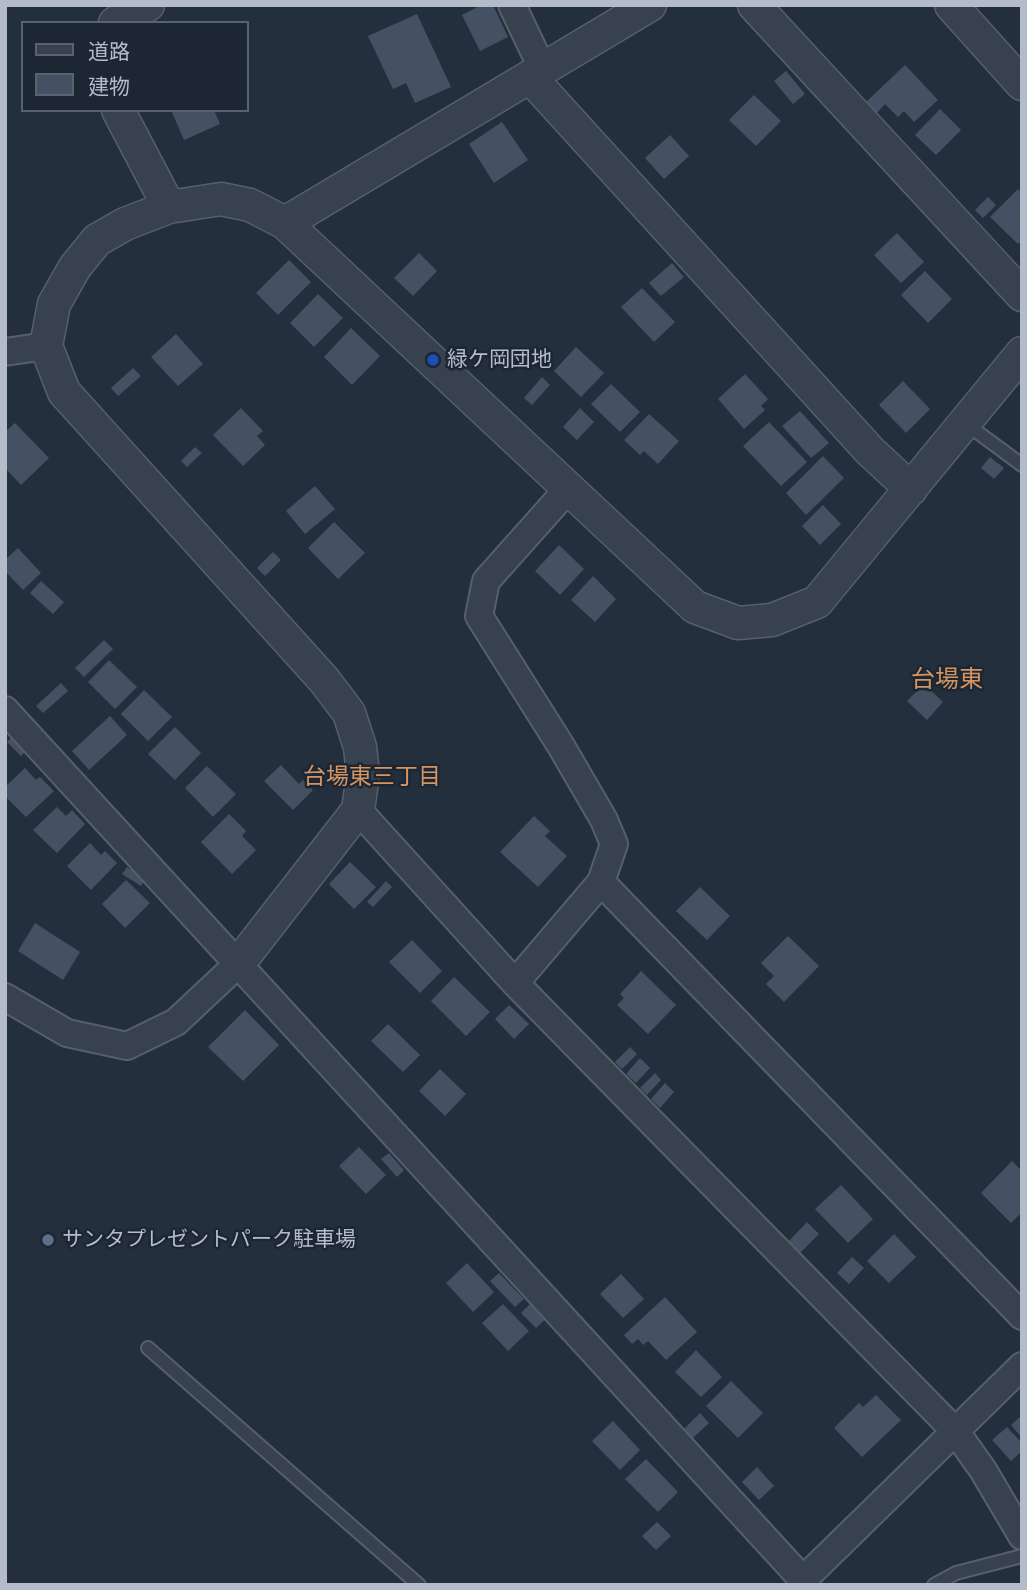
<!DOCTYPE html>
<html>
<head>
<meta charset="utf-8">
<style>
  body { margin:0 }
  #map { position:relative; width:1027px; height:1590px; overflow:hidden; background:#242f3e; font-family:Quicksand,"Noto Sans JP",sans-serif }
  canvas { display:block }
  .frame { position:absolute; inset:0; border:7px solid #b4bcc9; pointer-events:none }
  .legend { position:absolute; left:21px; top:21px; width:228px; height:91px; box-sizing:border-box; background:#1d2633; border:2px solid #59626f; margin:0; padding:9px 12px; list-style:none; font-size:21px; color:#b4bcc9 }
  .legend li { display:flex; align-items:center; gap:14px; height:35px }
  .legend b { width:35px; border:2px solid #59626f }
</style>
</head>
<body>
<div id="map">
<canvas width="1027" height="1590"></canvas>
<div class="frame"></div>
<ul class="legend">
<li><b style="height:9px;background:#38414e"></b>道路</li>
<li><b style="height:19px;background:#455162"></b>建物</li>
</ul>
</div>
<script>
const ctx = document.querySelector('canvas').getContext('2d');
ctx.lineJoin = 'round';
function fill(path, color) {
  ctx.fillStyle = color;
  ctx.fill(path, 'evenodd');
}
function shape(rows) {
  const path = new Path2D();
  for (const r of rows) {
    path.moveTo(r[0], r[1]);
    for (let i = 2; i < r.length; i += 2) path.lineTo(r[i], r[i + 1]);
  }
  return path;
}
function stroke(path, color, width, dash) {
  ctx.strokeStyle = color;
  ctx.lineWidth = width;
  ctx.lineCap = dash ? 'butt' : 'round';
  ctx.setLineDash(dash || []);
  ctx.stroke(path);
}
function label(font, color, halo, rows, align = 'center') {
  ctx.font = font + ' Quicksand,"Noto Sans JP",sans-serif';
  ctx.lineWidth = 5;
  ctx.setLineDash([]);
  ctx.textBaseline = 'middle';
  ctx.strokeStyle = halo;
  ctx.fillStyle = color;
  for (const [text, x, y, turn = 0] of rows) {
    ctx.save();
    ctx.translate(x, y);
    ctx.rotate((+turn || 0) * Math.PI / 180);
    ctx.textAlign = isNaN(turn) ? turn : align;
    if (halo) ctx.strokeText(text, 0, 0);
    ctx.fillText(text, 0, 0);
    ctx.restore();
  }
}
fill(shape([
  [481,5,493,5,508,37,480,51,462,15],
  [417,14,451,87,415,103,406,83,393,89,368,36],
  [905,65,938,100,914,122,904,111,898,117,885,104,877,113,866,102],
  [786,71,805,94,793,104,774,81],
  [754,95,781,121,756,146,729,120],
  [940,109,961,130,936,155,915,135],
  [171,110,214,110,220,124,184,140],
  [502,122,528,160,494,183,469,144],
  [670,135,689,156,664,179,645,158],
  [1018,189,1022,192,1022,240,1018,244,990,217],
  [988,197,996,205,983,218,975,210],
  [897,233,924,262,901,283,874,255],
  [419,253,437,271,413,296,394,278],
  [289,260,311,282,278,315,256,293],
  [672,263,684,277,661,296,649,283],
  [925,271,952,299,928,323,901,295],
  [642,288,675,322,654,342,621,307],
  [318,294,343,318,314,347,290,323],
  [351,328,380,356,352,385,324,357],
  [176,334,203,364,178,386,151,357],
  [576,347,604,373,581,397,554,371],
  [133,368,141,376,118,396,111,388],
  [745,374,768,399,761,406,765,410,744,429,718,399],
  [542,377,550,385,532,405,524,398],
  [903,381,930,409,906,433,879,405],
  [611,384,640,412,620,432,591,404],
  [241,408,263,431,257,436,265,445,243,466,213,435],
  [580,408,594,422,577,440,563,427],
  [800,411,829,443,811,458,782,426],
  [649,414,679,441,658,464,644,451,640,455,624,440],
  [769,422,807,462,781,486,743,446],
  [15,423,49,458,21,485,5,468,5,432],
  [195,447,202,453,187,467,181,461],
  [823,456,844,478,806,515,786,493],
  [990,457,1004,468,994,479,981,468],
  [315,486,335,509,305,534,286,511],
  [823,505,841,524,820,545,802,526],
  [334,522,365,553,338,579,308,548],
  [559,545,584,569,560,595,535,571],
  [18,548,41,573,23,590,5,571,5,560],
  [273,552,281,560,265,576,257,568],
  [593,576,616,599,595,622,571,600],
  [41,581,64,602,53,614,30,593],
  [104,640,113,649,84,677,75,668],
  [109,660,137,687,115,709,88,682],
  [61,683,68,691,43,713,36,706],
  [924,684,943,702,927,720,907,701],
  [144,690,172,717,148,741,121,714],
  [110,716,127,735,89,770,72,751],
  [175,727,201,753,175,780,148,754],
  [13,736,27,750,21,756,7,742],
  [281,765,299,784,303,780,313,790,293,810,264,781],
  [207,766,236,794,213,817,185,788],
  [25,768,36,780,40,777,54,791,26,817,5,796,5,787],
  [57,807,66,816,72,810,85,824,57,853,33,830],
  [229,814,246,831,242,836,256,850,232,874,201,842],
  [534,816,550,831,545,836,567,856,538,887,500,852],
  [90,843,101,855,105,851,117,863,91,890,67,866],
  [350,862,376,887,354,909,329,884],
  [127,867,145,879,141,886,122,874],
  [126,880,150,903,125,928,102,904],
  [386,881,392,887,373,907,367,902],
  [700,887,730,916,707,940,676,911],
  [35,923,80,952,63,980,18,951],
  [788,936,819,966,784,1002,766,984,774,976,761,963],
  [412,940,442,971,420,993,389,962],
  [641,971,676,1005,648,1034,617,1005,624,998,620,994],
  [454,977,490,1012,466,1036,431,1001],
  [509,1005,529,1024,514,1039,495,1019],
  [245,1010,279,1045,243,1081,208,1047],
  [388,1024,420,1055,403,1072,371,1041],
  [630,1047,637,1054,622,1069,615,1062],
  [640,1058,650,1068,636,1083,626,1074],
  [440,1069,466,1094,445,1116,419,1091],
  [655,1073,661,1080,647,1095,640,1088],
  [665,1083,674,1092,660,1108,651,1099],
  [359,1147,386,1175,366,1194,339,1166],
  [389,1153,404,1170,397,1177,381,1159],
  [1012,1161,1022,1171,1022,1212,1011,1223,981,1193],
  [841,1185,873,1219,848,1243,815,1209],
  [807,1222,819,1234,800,1253,788,1242],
  [894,1234,916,1257,889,1283,867,1261],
  [852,1257,864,1268,849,1284,837,1273],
  [467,1263,494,1292,473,1312,446,1283],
  [499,1273,524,1299,515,1307,490,1281],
  [621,1274,644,1299,623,1318,600,1294],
  [665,1297,697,1332,666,1360,648,1341,643,1345,638,1339,632,1344,624,1335],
  [503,1304,529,1331,508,1351,482,1323],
  [530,1304,545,1320,536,1328,521,1313],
  [696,1350,722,1377,701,1397,675,1372],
  [731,1381,763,1413,738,1438,706,1406],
  [876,1395,901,1420,862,1457,834,1428,859,1403,863,1407],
  [700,1413,709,1423,692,1439,684,1429],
  [1022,1415,1022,1438,1011,1425],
  [613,1421,640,1450,620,1470,592,1441],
  [1007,1427,1022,1443,1022,1451,1011,1461,992,1440],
  [646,1459,678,1492,658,1512,625,1479],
  [757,1467,774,1486,759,1500,742,1482],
  [657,1522,671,1536,656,1550,642,1536]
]), '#455162');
const service = shape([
  [965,423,1022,465],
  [148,1348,419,1585],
  [934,1585,956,1573,1022,1556]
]);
const minor = shape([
  [512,5,543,70],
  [5,352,46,346],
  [5,710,803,1580,1022,1366],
  [358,810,515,983,956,1432,983,1470,1022,1536],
  [601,882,1022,1316],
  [515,983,601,882,614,844,604,820,561,746,479,616,486,581,568,489],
  [5,997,67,1033,127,1046,176,1022,239,963]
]);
const tertiary = shape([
  [754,5,1022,295],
  [951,5,1022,84],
  [115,23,148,5],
  [530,77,870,451,911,489],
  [118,110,169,207],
  [285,223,650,5],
  [239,963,358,810,363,774,360,747,349,713,324,680,64,392,46,346,54,304,75,267,97,240,125,224,169,207,221,199,250,205,285,223,695,607,738,623,772,620,817,602,1022,353]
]);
stroke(service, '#565f6c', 16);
stroke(minor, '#565f6c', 30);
stroke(tertiary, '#565f6c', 35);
stroke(service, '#38414e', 12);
stroke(minor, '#38414e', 26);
stroke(tertiary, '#38414e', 32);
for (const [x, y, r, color] of [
  [433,360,7,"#1a4fb4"],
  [48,1240,7,"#5c6f8a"]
]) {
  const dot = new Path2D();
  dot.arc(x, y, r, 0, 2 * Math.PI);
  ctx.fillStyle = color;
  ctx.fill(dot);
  stroke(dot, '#1d2633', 2.5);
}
label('21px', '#b4bcc9', '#1d2633', [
  ["緑ケ岡団地",447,360],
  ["サンタプレゼントパーク駐車場",62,1240]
], 'left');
label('23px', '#d59563', '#1d2633', [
  ["台場東三丁目",372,777]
]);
label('24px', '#d59563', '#1d2633', [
  ["台場東",947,680]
]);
</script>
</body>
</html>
